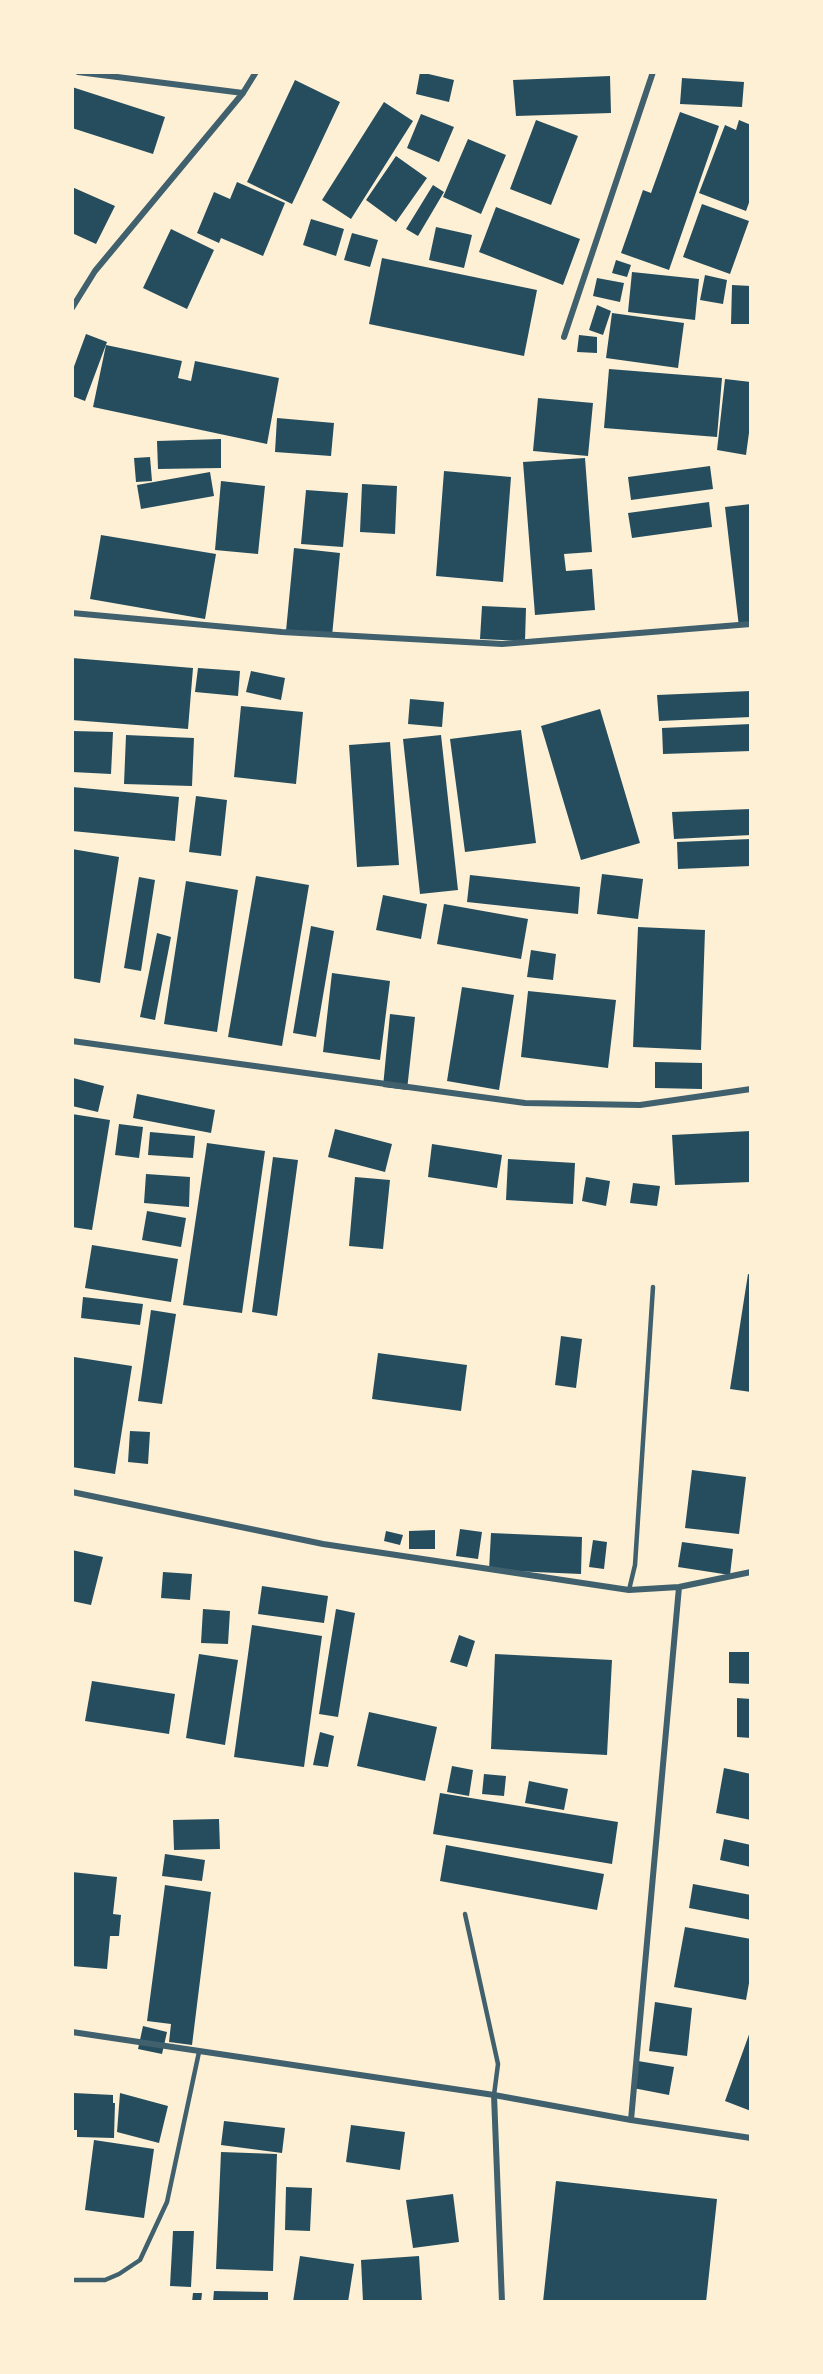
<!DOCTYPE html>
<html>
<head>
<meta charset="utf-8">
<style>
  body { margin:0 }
  #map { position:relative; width:823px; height:2374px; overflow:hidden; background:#fdf0d5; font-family:"PT Sans",sans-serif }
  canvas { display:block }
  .frame { position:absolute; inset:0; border:74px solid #fdf0d5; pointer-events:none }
</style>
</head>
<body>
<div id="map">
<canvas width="823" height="2374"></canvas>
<div class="frame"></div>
</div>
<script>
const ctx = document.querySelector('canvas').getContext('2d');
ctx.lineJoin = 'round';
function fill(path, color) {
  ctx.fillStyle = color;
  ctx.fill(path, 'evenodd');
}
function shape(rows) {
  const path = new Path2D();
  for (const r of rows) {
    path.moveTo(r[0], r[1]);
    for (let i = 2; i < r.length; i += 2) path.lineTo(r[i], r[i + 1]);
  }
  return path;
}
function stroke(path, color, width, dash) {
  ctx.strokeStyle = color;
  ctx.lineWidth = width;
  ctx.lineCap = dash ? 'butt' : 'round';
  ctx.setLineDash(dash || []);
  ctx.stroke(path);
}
fill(shape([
  [420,72,454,80,449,102,416,94],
  [610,76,611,113,516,116,513,80],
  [682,78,744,82,742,107,680,104],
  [295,80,340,102,292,204,247,182],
  [72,87,165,117,153,154,72,128],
  [384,102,413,121,351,219,322,200],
  [680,112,719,126,669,270,621,253,643,190,651,193],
  [421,114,454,127,439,162,407,148],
  [536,120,578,136,551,205,510,189],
  [739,120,751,125,751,197,746,211,699,193,725,125,736,130],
  [468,139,506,155,481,214,443,197],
  [396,156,427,178,396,222,366,200],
  [237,182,285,203,263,256,221,238,219,243,197,233,214,192,230,199],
  [433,185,444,192,418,236,406,229],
  [72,187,115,206,96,244,72,233],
  [702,204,749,221,730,274,683,257],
  [496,207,580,239,563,285,479,252],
  [311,219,344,229,336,256,303,245],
  [436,227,472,235,464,268,429,260],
  [171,229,214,250,187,309,143,288],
  [352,233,378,240,370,267,344,260],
  [382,258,537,290,524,356,369,324],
  [616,260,631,265,627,277,612,273],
  [632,272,699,279,695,320,628,312],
  [705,275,727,280,723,304,700,300],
  [597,278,624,283,620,302,593,296],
  [732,285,751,286,751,324,731,324],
  [597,305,611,311,603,335,589,330],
  [612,313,684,323,678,368,606,358],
  [86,334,107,342,85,401,72,396,72,372],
  [579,335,597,337,597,353,577,352],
  [106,345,182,361,178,378,191,381,195,361,279,378,267,444,93,407],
  [609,369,722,378,717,437,604,428],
  [725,379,751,382,751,418,746,455,717,450],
  [538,398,593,403,588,456,533,451],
  [277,418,334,423,331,456,275,452],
  [221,439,221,468,158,469,157,441],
  [150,457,152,481,136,482,134,458],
  [585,458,592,552,564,554,566,571,592,569,595,610,535,615,523,462],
  [710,466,713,489,631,500,628,477],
  [444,471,511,477,503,582,436,576],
  [210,472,214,496,141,509,137,485],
  [221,481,265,486,258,554,215,550],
  [362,484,397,486,395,534,360,532],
  [306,490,348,493,343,547,301,544],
  [709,502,712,527,632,538,628,513],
  [751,504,751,626,739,627,725,507],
  [101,535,216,554,205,619,90,599],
  [294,548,340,553,332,636,286,631],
  [482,606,526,608,525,641,480,639],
  [72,658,193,668,188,729,72,720],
  [198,668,240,671,238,696,195,692],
  [251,671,285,678,281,700,246,692],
  [751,691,751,717,659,721,657,695],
  [410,699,444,702,442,727,408,724],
  [241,706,303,712,296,784,234,777],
  [600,709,640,843,581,860,541,726],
  [751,724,751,751,663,754,662,728],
  [521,730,536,843,465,852,450,739],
  [72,731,113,732,111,774,72,772],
  [126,735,194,738,192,786,124,784],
  [441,735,458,890,420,894,403,739],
  [390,742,399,865,357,867,349,745],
  [72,787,179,797,175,841,72,831],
  [196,796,227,800,221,856,189,852],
  [751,809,751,835,674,839,672,812],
  [751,839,751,866,678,869,677,842],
  [72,849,119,857,100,983,72,978],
  [602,874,643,879,638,919,597,914],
  [470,875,580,887,578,914,467,902],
  [256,876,309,885,282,1046,228,1037],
  [139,877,155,880,141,971,124,968],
  [186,881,238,890,217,1032,164,1024],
  [383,895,427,904,421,939,376,930],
  [444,904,528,919,521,959,437,944],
  [311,926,334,931,316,1037,293,1033],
  [638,927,705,930,701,1050,633,1047],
  [157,933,171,937,155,1020,140,1017],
  [531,950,556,954,553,980,527,977],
  [332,973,390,981,380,1060,323,1052],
  [462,987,514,995,499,1090,447,1081],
  [528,991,616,1000,608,1068,521,1057],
  [390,1014,415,1017,407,1090,383,1087],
  [655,1062,702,1063,702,1089,655,1088],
  [73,1078,104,1086,98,1112,72,1106],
  [137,1094,215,1110,211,1133,133,1118],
  [72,1114,110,1120,92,1230,72,1227],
  [119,1124,143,1127,139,1158,115,1155],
  [335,1129,392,1144,385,1172,328,1157],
  [751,1131,751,1182,675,1185,672,1135],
  [150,1132,195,1136,193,1158,148,1155],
  [207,1143,265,1151,242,1313,183,1305],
  [432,1144,502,1155,497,1188,428,1177],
  [273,1157,298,1160,277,1316,252,1312],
  [508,1159,575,1163,573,1204,506,1200],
  [146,1174,190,1177,189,1207,144,1203],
  [355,1177,390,1180,383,1249,349,1246],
  [586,1177,610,1181,606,1206,582,1201],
  [633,1183,660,1186,657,1206,630,1203],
  [147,1211,186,1218,181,1247,142,1240],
  [92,1245,178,1259,171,1302,85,1288],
  [748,1274,751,1275,751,1392,730,1389],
  [83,1297,143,1304,140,1325,81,1318],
  [151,1310,176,1314,162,1404,138,1401],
  [561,1336,582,1339,576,1388,555,1385],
  [378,1353,467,1365,461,1411,372,1399],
  [74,1357,132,1366,115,1474,72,1467,72,1372],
  [130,1431,150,1432,148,1464,128,1462],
  [692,1470,746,1477,739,1534,685,1528],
  [460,1529,482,1532,478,1559,456,1556],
  [435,1530,435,1549,409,1549,409,1531],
  [386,1531,403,1535,400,1545,384,1541],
  [491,1533,582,1537,581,1574,489,1570],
  [593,1540,607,1542,604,1569,589,1567],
  [682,1542,733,1549,730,1575,678,1567],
  [72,1550,103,1557,91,1605,72,1601],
  [163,1572,192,1574,190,1600,161,1598],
  [262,1586,328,1596,324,1623,258,1614],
  [203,1609,230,1611,228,1644,201,1643],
  [336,1609,355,1613,338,1717,319,1714],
  [252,1625,322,1636,304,1767,234,1757],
  [459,1635,475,1641,467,1667,450,1662],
  [729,1652,751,1652,751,1684,729,1683],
  [199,1654,238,1660,225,1745,186,1738],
  [495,1654,612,1660,607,1755,491,1749],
  [92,1681,175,1694,169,1734,85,1721],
  [737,1698,751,1699,751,1738,737,1737],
  [369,1712,437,1727,425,1781,357,1766],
  [320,1732,334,1736,328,1767,313,1765],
  [452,1766,473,1770,469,1796,447,1792],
  [724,1768,751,1774,751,1820,716,1813],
  [484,1774,506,1776,504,1796,482,1794],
  [529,1781,568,1789,564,1810,525,1803],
  [440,1793,618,1822,612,1864,433,1834],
  [219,1819,220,1849,174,1850,173,1820],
  [724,1839,751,1845,751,1867,720,1860],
  [446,1845,604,1874,597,1910,440,1881],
  [165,1854,205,1860,202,1881,162,1876],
  [72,1872,117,1877,113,1914,121,1915,119,1936,110,1936,107,1969,72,1966],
  [693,1884,751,1895,751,1920,689,1908],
  [165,1885,211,1892,192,2045,169,2042,171,2024,147,2021],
  [685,1927,751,1939,751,1972,746,2000,674,1987],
  [655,2002,692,2008,687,2056,649,2051],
  [143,2026,167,2032,162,2054,138,2049],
  [751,2029,751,2111,725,2101],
  [638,2061,674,2067,669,2095,633,2088],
  [74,2093,113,2095,113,2103,115,2103,114,2138,77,2137,77,2130,73,2130],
  [120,2093,168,2106,159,2143,117,2132],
  [224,2121,285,2128,282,2153,221,2145],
  [351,2125,405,2132,400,2170,346,2162],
  [94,2140,154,2149,144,2218,85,2210],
  [221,2152,277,2154,273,2271,216,2269],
  [556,2181,717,2199,706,2302,543,2302],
  [286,2187,312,2188,310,2231,285,2230],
  [453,2194,459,2242,413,2248,406,2200],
  [173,2231,194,2231,191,2287,170,2286],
  [300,2256,354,2264,348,2302,293,2302],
  [419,2256,422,2302,363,2302,361,2260],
  [214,2291,268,2292,268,2302,213,2302],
  [193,2293,202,2293,201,2302,192,2302]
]), '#264d5e');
stroke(shape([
  [629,1590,635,1565,653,1287],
  [465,1914,498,2064,494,2095],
  [72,2280,105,2280,119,2274,140,2260,167,2202,199,2052]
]), '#3f606c', 4.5);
stroke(shape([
  [78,72,243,93],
  [72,308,95,271,243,93,256,72],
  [564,337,653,72],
  [72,613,282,632,502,644,751,624],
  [72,1041,525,1103,640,1105,751,1089],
  [72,1492,323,1544,629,1590,679,1587,751,1572],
  [72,2032,494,2095,631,2120,751,2138],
  [494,2095,502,2302],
  [631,2120,679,1587]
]), '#3f606c', 6);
</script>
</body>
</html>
